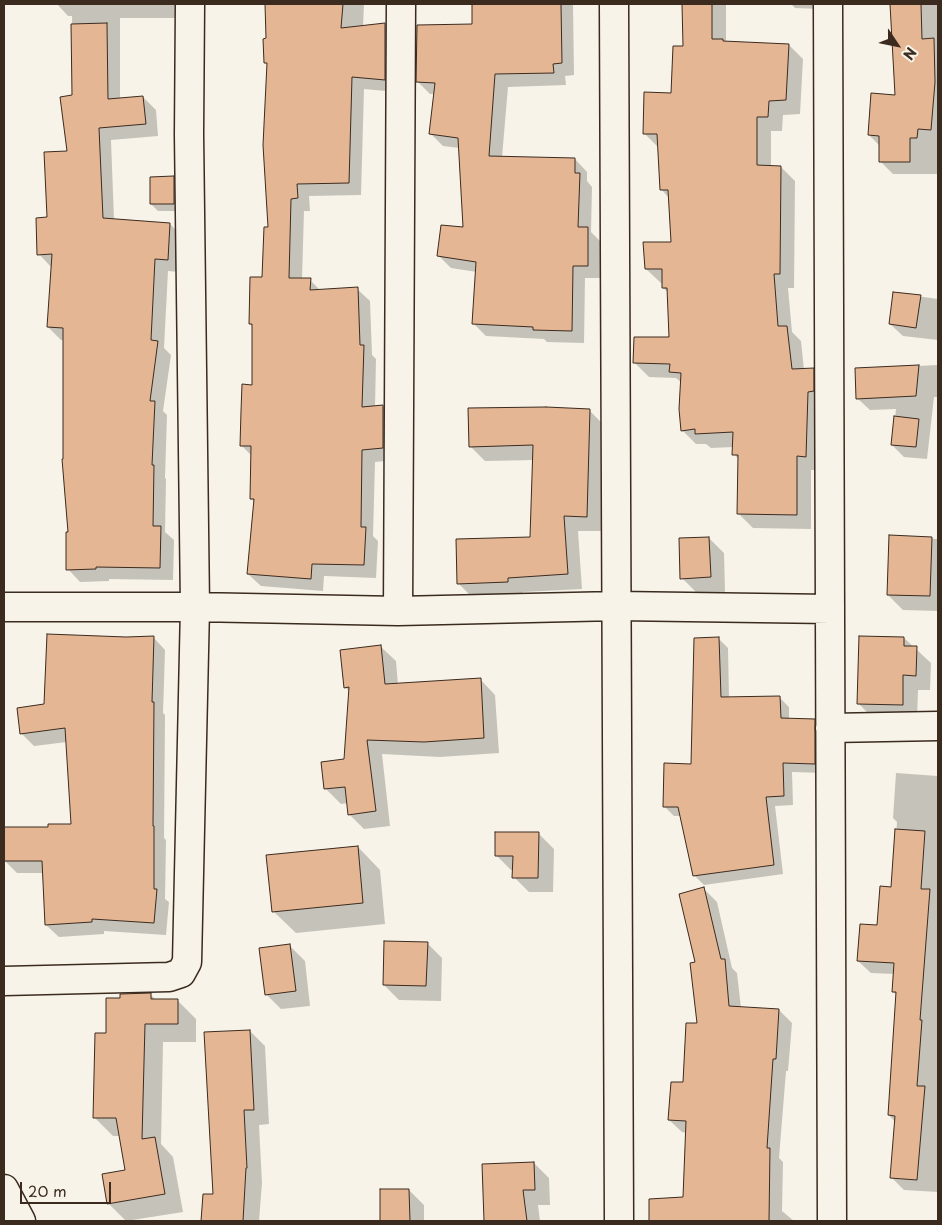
<!DOCTYPE html>
<html>
<head>
<meta charset="utf-8">
<style>
  body { margin:0 }
  #map { position:relative; width:942px; height:1225px; overflow:hidden; background:#f7f3e8; font-family:"Playpen Sans",sans-serif }
  canvas { display:block }
  .frame { position:absolute; inset:0; border:5px solid #3b2a1e; pointer-events:none }
  .north { position:absolute; left:872px; top:20px; width:50px; height:50px; -webkit-text-stroke:4px #f7f3e8; paint-order:stroke; rotate:124deg; font-size:14px; font-weight:700; line-height:20px; text-align:center; color:#3b2a1e }
  .north::after { content:''; display:block; margin:auto; width:18px; height:22px; background:#3b2a1e; clip-path:polygon(50% 0,100% 100%,50% 72%,0 100%) }
  .scale { position:absolute; left:20px; top:1182px; width:91px; height:22px; box-sizing:border-box; border:2px solid #3b2a1e; border-top:0; padding-left:6px; font-size:15px; line-height:18px; white-space:nowrap; color:#3b2a1e; -webkit-text-stroke:4px #f7f3e8; paint-order:stroke }
</style>
</head>
<body>
<div id="map">
<canvas width="942" height="1225"></canvas>
<div class="frame"></div>
<div class="north">N</div>
<div class="scale">20 m</div>
</div>
<script>
const ctx = document.querySelector('canvas').getContext('2d');
ctx.lineJoin = 'round';
function fill(path, color) {
  ctx.fillStyle = color;
  ctx.fill(path, 'evenodd');
}
function shape(rows) {
  const path = new Path2D();
  for (const r of rows) {
    path.moveTo(r[0], r[1]);
    for (let i = 2; i < r.length; i += 2) path.lineTo(r[i], r[i + 1]);
  }
  return path;
}
function stroke(path, color, width, dash) {
  ctx.strokeStyle = color;
  ctx.lineWidth = width;
  ctx.lineCap = dash ? 'butt' : 'round';
  ctx.setLineDash(dash || []);
  ctx.stroke(path);
}
fill(shape([
  [57,4,184,4,185,18,120,18,120,99,143,97,156,110,158,136,111,140,114,220,170,224,183,237,180,272,168,271,164,348,171,355,163,411,167,415,165,478,166,479,165,532,174,540,173,580,109,579,109,581,80,582,68,569,69,533,65,340,61,340,48,327,51,267,39,254,68,152,73,96,72,16,68,16],
  [267,4,364,4,363,27,385,25,398,37,397,92,364,89,361,195,309,196,310,211,304,211,302,279,310,280,321,291,357,289,370,301,372,355,376,359,375,407,383,406,396,419,395,460,375,462,373,536,378,541,376,578,324,576,323,591,261,586,248,574,255,502,251,499,252,456,241,445,253,386,253,327,250,324,264,279,269,229,268,65,265,62,268,40],
  [473,4,573,4,574,75,565,76,566,85,508,87,502,157,575,159,587,172,587,181,592,187,591,232,600,241,600,278,585,278,584,343,547,342,544,339,486,336,474,324,477,272,451,268,439,256,464,228,460,148,443,146,430,133,435,94,430,94,417,81,473,25],
  [683,4,726,4,726,42,789,45,803,59,800,114,783,115,782,131,771,131,771,167,781,167,795,181,794,288,788,288,792,332,801,341,804,370,813,369,828,384,820,470,811,470,811,529,753,528,738,513,739,460,734,454,734,447,711,448,706,444,696,444,682,430,682,383,676,378,649,377,634,362,670,338,668,292,663,288,663,283,661,283,646,269,672,243,669,198,661,189,659,148,645,134,672,94,684,48],
  [791,4,821,4,820,9,795,8],
  [892,4,938,4,938,174,893,174,881,162,880,146,869,135,896,96],
  [173,178,181,185,181,211,158,211,151,204],
  [895,293,938,299,938,340,903,336,890,324],
  [938,365,938,397,934,397,927,459,904,457,892,445,896,409,870,410,857,398,856,369],
  [589,410,604,425,602,531,578,531,582,589,523,592,523,596,473,598,458,583,531,538,534,460,485,461,470,446],
  [890,537,938,539,938,611,903,610,888,595],
  [709,538,724,553,725,592,697,593,682,578],
  [153,637,165,650,163,713,165,715,164,838,166,840,165,899,169,902,166,935,104,931,104,934,59,937,46,925,44,873,17,873,5,861,49,828,72,825,67,742,34,746,22,734,46,705,126,638],
  [718,638,728,648,729,698,780,698,789,707,789,719,814,720,824,730,824,773,792,772,793,805,775,806,783,874,704,885,694,875,682,816,674,816,664,806,693,765],
  [904,638,931,663,930,690,918,690,917,720,874,719,859,704],
  [380,646,396,661,398,685,480,679,495,695,499,753,440,757,382,754,390,826,364,829,349,814,348,803,341,804,326,789,346,760,350,692,345,687],
  [896,773,938,776,938,1192,904,1190,891,1177,895,1122,889,1115,897,995,893,992,895,974,871,973,858,961,878,926,892,888,897,822,893,818],
  [539,834,554,849,553,892,529,892,514,877,514,870,511,870,496,855],
  [358,847,380,870,385,924,296,933,273,911],
  [704,889,717,902,732,968,737,973,741,1008,779,1010,792,1023,788,1071,786,1071,779,1158,783,1162,782,1211,794,1221,651,1221,650,1200,684,1198,687,1133,682,1132,669,1120,684,1084,698,1025,696,963],
  [427,943,442,958,441,1001,399,1000,384,985],
  [290,946,305,961,310,1006,281,1009,266,994],
  [150,994,157,1001,177,1000,196,1019,196,1042,163,1042,161,1144,173,1157,183,1212,126,1221,108,1203,126,1171,120,1136,113,1136,94,1117,108,1034,121,999],
  [250,1031,265,1046,269,1124,259,1125,262,1183,259,1221,203,1221,204,1195,214,1195],
  [534,1163,549,1178,550,1205,538,1205,540,1221,485,1221,483,1165],
  [409,1190,424,1205,424,1221,381,1221,381,1191]
]), '#0003');
const building = shape([
  [265,4,343,4,341,28,385,23,385,80,352,77,349,183,297,184,298,198,291,199,289,278,311,278,310,290,358,287,360,345,364,345,362,407,383,405,383,448,362,450,361,527,366,527,364,565,312,564,311,579,247,574,254,499,250,499,251,446,240,446,241,411,242,384,252,385,252,324,249,324,250,277,262,277,264,227,268,227,263,145,267,63,264,63,263,39,266,38,265,4],
  [472,4,561,4,562,63,553,64,554,73,495,74,489,156,575,158,575,173,580,173,578,227,588,227,588,266,573,266,572,331,533,330,533,327,472,324,476,262,437,256,441,225,463,227,458,138,429,134,435,83,416,82,417,25,472,24,472,4],
  [682,4,712,4,712,39,723,39,723,41,789,44,786,100,769,101,768,117,757,117,757,165,781,166,780,274,774,274,778,326,787,326,792,369,814,368,814,391,808,392,806,457,797,456,797,515,737,514,738,455,732,455,733,432,695,434,695,429,681,431,679,409,681,373,669,372,670,364,633,363,634,337,669,337,667,288,662,288,662,269,645,269,643,242,671,242,668,190,660,190,657,134,643,134,644,92,671,93,673,46,683,46,682,4],
  [890,4,921,4,922,39,934,38,935,82,931,130,918,129,917,138,910,138,910,162,879,162,879,136,868,135,871,93,895,95,890,4],
  [107,23,108,99,143,96,146,124,99,128,103,218,170,223,168,260,155,259,151,340,158,341,150,401,155,401,152,465,154,465,153,526,161,526,160,568,96,567,96,569,66,570,66,532,68,532,62,459,63,459,63,328,47,327,52,254,37,255,36,218,47,217,44,152,67,151,60,97,72,95,71,24,107,23],
  [174,176,174,204,150,204,150,177,174,176],
  [893,292,921,295,916,328,889,324,893,292],
  [919,365,916,396,856,399,855,368,919,365],
  [546,407,590,409,587,517,564,516,568,574,508,578,508,582,457,584,456,539,530,537,533,445,469,447,468,408,546,407],
  [894,416,919,419,916,447,891,445,894,416],
  [889,535,932,537,930,596,887,595,889,535],
  [709,537,711,577,680,579,679,538,709,537],
  [47,634,126,637,154,636,152,702,154,702,153,826,154,826,154,889,157,889,154,923,92,919,92,922,45,925,42,861,4,861,4,827,48,827,48,824,71,824,65,728,20,734,17,708,44,704,47,634],
  [859,636,904,637,904,646,917,646,916,676,903,675,903,705,857,704,859,636],
  [719,637,721,697,780,696,781,718,815,719,815,764,783,763,784,796,766,797,774,865,693,876,678,807,663,807,664,763,691,764,694,638,719,637],
  [381,645,385,684,481,678,484,738,424,742,367,740,376,811,348,815,345,787,324,789,321,762,344,759,349,687,344,688,340,650,381,645],
  [895,829,925,831,921,889,930,889,920,1020,922,1020,917,1086,925,1086,917,1180,890,1178,895,1116,888,1115,896,992,892,992,894,963,857,961,860,924,877,925,880,886,891,887,895,829],
  [495,832,539,832,538,878,512,878,513,856,495,856,495,832],
  [358,846,363,903,272,912,266,855,358,846],
  [704,887,721,959,725,959,729,1006,779,1009,776,1059,773,1059,767,1148,770,1148,769,1221,649,1221,649,1199,683,1197,686,1121,668,1120,671,1082,683,1082,686,1023,697,1023,690,963,695,962,679,894,704,887],
  [384,941,428,942,426,986,383,985,384,941],
  [290,944,296,991,265,995,259,948,290,944],
  [151,993,151,999,178,999,178,1024,145,1024,142,1139,155,1137,165,1194,107,1204,102,1174,125,1170,116,1118,93,1118,95,1033,106,1033,106,998,120,998,120,994,151,993],
  [250,1030,254,1110,244,1110,247,1168,246,1168,243,1221,201,1221,203,1194,213,1194,204,1032,250,1030],
  [534,1162,535,1190,523,1190,527,1221,484,1221,482,1164,534,1162],
  [380,1189,409,1189,410,1221,380,1221,380,1189]
]);
fill(building, '#e4b694');
stroke(building, '#3b2a1e', 1);
const minor = shape([
  [614,4,619,1221],
  [828,4,832,1221],
  [4,607,195,607,398,611,617,606,830,609],
  [398,611,401,4],
  [830,728,938,726],
  [4,981,169,977,181,973,187,962,195,607,189,134,190,4],
  [4,1189,21,1221]
]);
stroke(minor, '#3b2a1e', 31);
stroke(minor, '#f7f3e8', 28);
</script>
</body>
</html>
